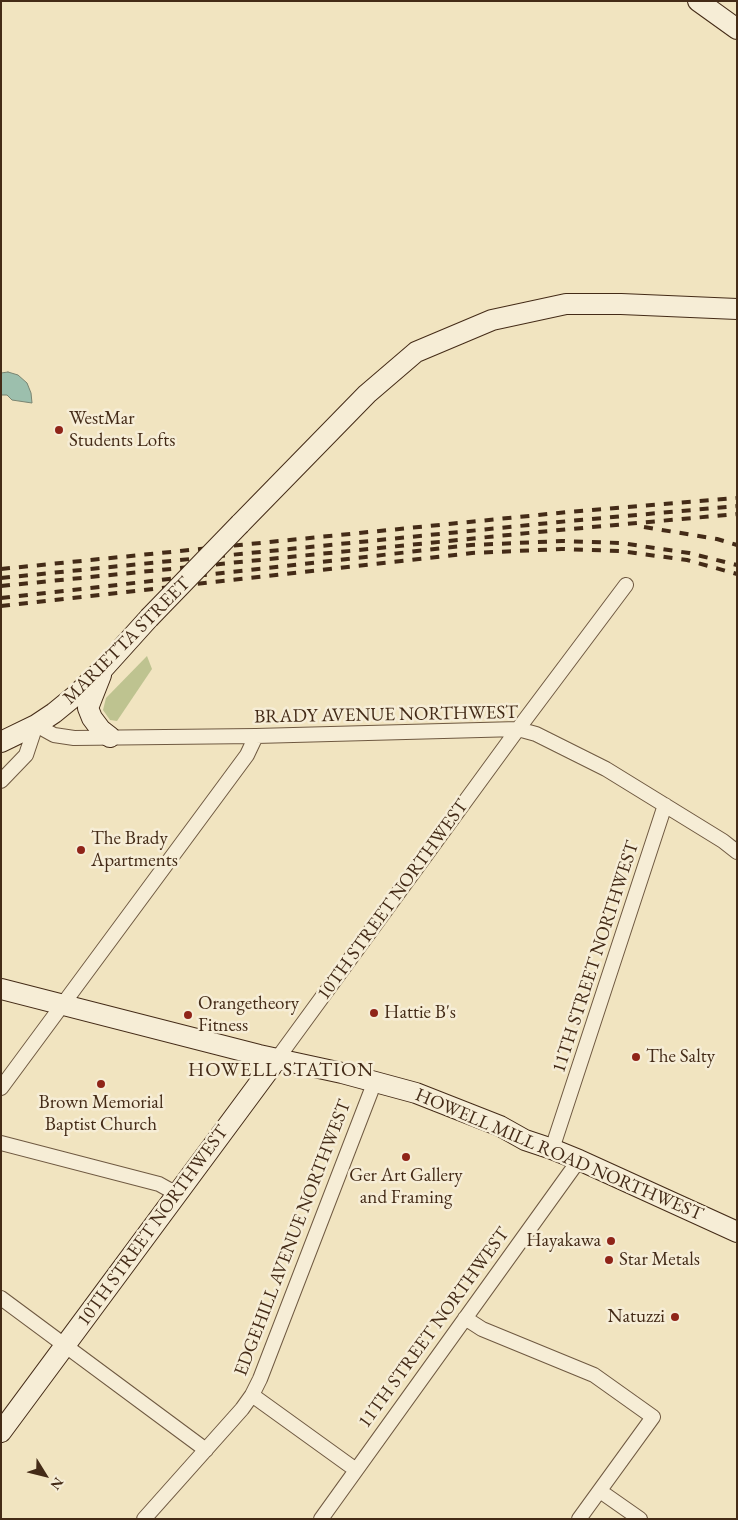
<!DOCTYPE html>
<html>
<head>
<meta charset="utf-8">
<style>
  body { margin:0 }
  #map { position:relative; width:738px; height:1520px; overflow:hidden; background:#f1e4c0; font-family:"EB Garamond",serif }
  canvas { display:block }
  .frame { position:absolute; inset:0; border:2px solid #442b17; pointer-events:none }
  .north { position:absolute; left:20px; top:1450px; width:50px; height:50px; -webkit-text-stroke:4px #f6edd6; paint-order:stroke; rotate:126deg; font-size:14px; font-weight:700; line-height:20px; text-align:center; color:#442b17 }
  .north::after { content:''; display:block; margin:auto; width:18px; height:22px; background:#442b17; clip-path:polygon(50% 0,100% 100%,50% 72%,0 100%) }
</style>
</head>
<body>
<div id="map">
<canvas width="738" height="1520"></canvas>
<div class="frame"></div>
<div class="north">N</div>
</div>
<script>
const ctx = document.querySelector('canvas').getContext('2d');
ctx.lineJoin = 'round';
function fill(path, color) {
  ctx.fillStyle = color;
  ctx.fill(path, 'evenodd');
}
function shape(rows) {
  const path = new Path2D();
  for (const r of rows) {
    path.moveTo(r[0], r[1]);
    for (let i = 2; i < r.length; i += 2) path.lineTo(r[i], r[i + 1]);
  }
  return path;
}
function stroke(path, color, width, dash) {
  ctx.strokeStyle = color;
  ctx.lineWidth = width;
  ctx.lineCap = dash ? 'butt' : 'round';
  ctx.setLineDash(dash || []);
  ctx.stroke(path);
}
function label(font, color, halo, rows, align = 'center') {
  ctx.font = font + ' "EB Garamond",serif';
  ctx.lineWidth = 5;
  ctx.setLineDash([]);
  ctx.textBaseline = 'middle';
  ctx.strokeStyle = halo;
  ctx.fillStyle = color;
  for (const [text, x, y, turn = 0] of rows) {
    ctx.save();
    ctx.translate(x, y);
    ctx.rotate((+turn || 0) * Math.PI / 180);
    ctx.textAlign = isNaN(turn) ? turn : align;
    if (halo) ctx.strokeText(text, 0, 0);
    ctx.fillText(text, 0, 0);
    ctx.restore();
  }
}
fill(shape([
  [147,656,152,669,117,721,110,720,103,710,106,698]
]), '#bec390');
const water = shape([
  [8,372,18,375,27,383,31,393,32,403,12,400,7,395,1,395,1,373,8,372]
]);
fill(water, '#9cbfad');
stroke(water, '#798471', 1);
const street = shape([
  [1,781,26,755,36,725,54,735,74,738,256,736,518,729,536,734,606,769,723,841,737,852],
  [277,1059,518,729,626,585],
  [1,1088,247,755,256,736],
  [1,1143,159,1184,177,1194],
  [552,1149,665,805],
  [1,1298,206,1450],
  [465,1318,482,1329,594,1375,653,1417,579,1519],
  [252,1395,356,1470],
  [600,1491,640,1519],
  [144,1519,242,1409,252,1395,260,1379,375,1081],
  [321,1519,579,1160]
]);
const secondary = shape([
  [698,1,737,29],
  [240,524,367,394,416,352,492,320,566,304,621,304,737,309],
  [101,675,88,708,92,718,101,730,110,737],
  [1,742,36,725,54,713,76,695,103,669,149,618],
  [1,989,259,1055,342,1073,416,1093,500,1126,525,1140,552,1149,579,1160,737,1232],
  [1,1432,277,1059]
]);
stroke(street, '#6f5941', 16);
stroke(secondary, '#442b17', 22);
stroke(street, '#f6edd6', 14);
stroke(secondary, '#f6edd6', 20);
stroke(shape([
  [644,527,717,539,737,545],
  [1,569,568,512,737,498],
  [1,578,569,521,737,506],
  [1,586,538,532,737,514],
  [1,598,471,545,562,541,621,543,689,553,737,565],
  [1,606,472,553,562,549,620,551,687,560,737,574]
]), '#442b17', 4, [9, 9]);
const secondaryBridge = shape([
  [149,618,240,524]
]);
stroke(secondaryBridge, '#442b17', 22, []);
stroke(secondaryBridge, '#f6edd6', 20);
for (const [x, y, r, color] of [
  [59,430,5,"#8f2418"],
  [81,850,5,"#8f2418"],
  [374,1013,5,"#8f2418"],
  [188,1015,5,"#8f2418"],
  [636,1057,5,"#8f2418"],
  [101,1084,5,"#8f2418"],
  [406,1157,5,"#8f2418"],
  [611,1241,5,"#8f2418"],
  [609,1260,5,"#8f2418"],
  [675,1317,5,"#8f2418"]
]) {
  const dot = new Path2D();
  dot.arc(x, y, r, 0, 2 * Math.PI);
  ctx.fillStyle = color;
  ctx.fill(dot);
  stroke(dot, '#f6edd6', 2);
}
label('19px', '#442b17', '#f6edd6', [
  ["WestMar",69,419],
  ["Students Lofts",69,441],
  ["The Brady",91,839],
  ["Apartments",91,861],
  ["Orangetheory",198,1004],
  ["Fitness",198,1026],
  ["Hattie B's",384,1013],
  ["The Salty",646,1057],
  ["Brown Memorial",101,1103,"center"],
  ["Baptist Church",101,1125,"center"],
  ["Ger Art Gallery",406,1176,"center"],
  ["and Framing",406,1198,"center"],
  ["Hayakawa",601,1241,"right"],
  ["Star Metals",619,1260],
  ["Natuzzi",665,1317,"right"]
], 'left');
label('19px', '#442b17', '#f6edd6', [
  ["MARIETTA STREET",127,641,-45],
  ["BRADY AVENUE NORTHWEST",386,715,-1],
  ["10TH STREET NORTHWEST",393,900,-54],
  ["11TH STREET NORTHWEST",596,957,-72],
  ["HOWELL MILL ROAD NORTHWEST",559,1155,23],
  ["10TH STREET NORTHWEST",153,1226,-54],
  ["EDGEHILL AVENUE NORTHWEST",293,1238,-69],
  ["11TH STREET NORTHWEST",434,1328,-54]
]);
ctx.letterSpacing = '1px';
label('20px', '#442b17', '#f6edd6', [
  ["HOWELL STATION",281,1071]
]);
ctx.letterSpacing = '0px';
</script>
</body>
</html>
